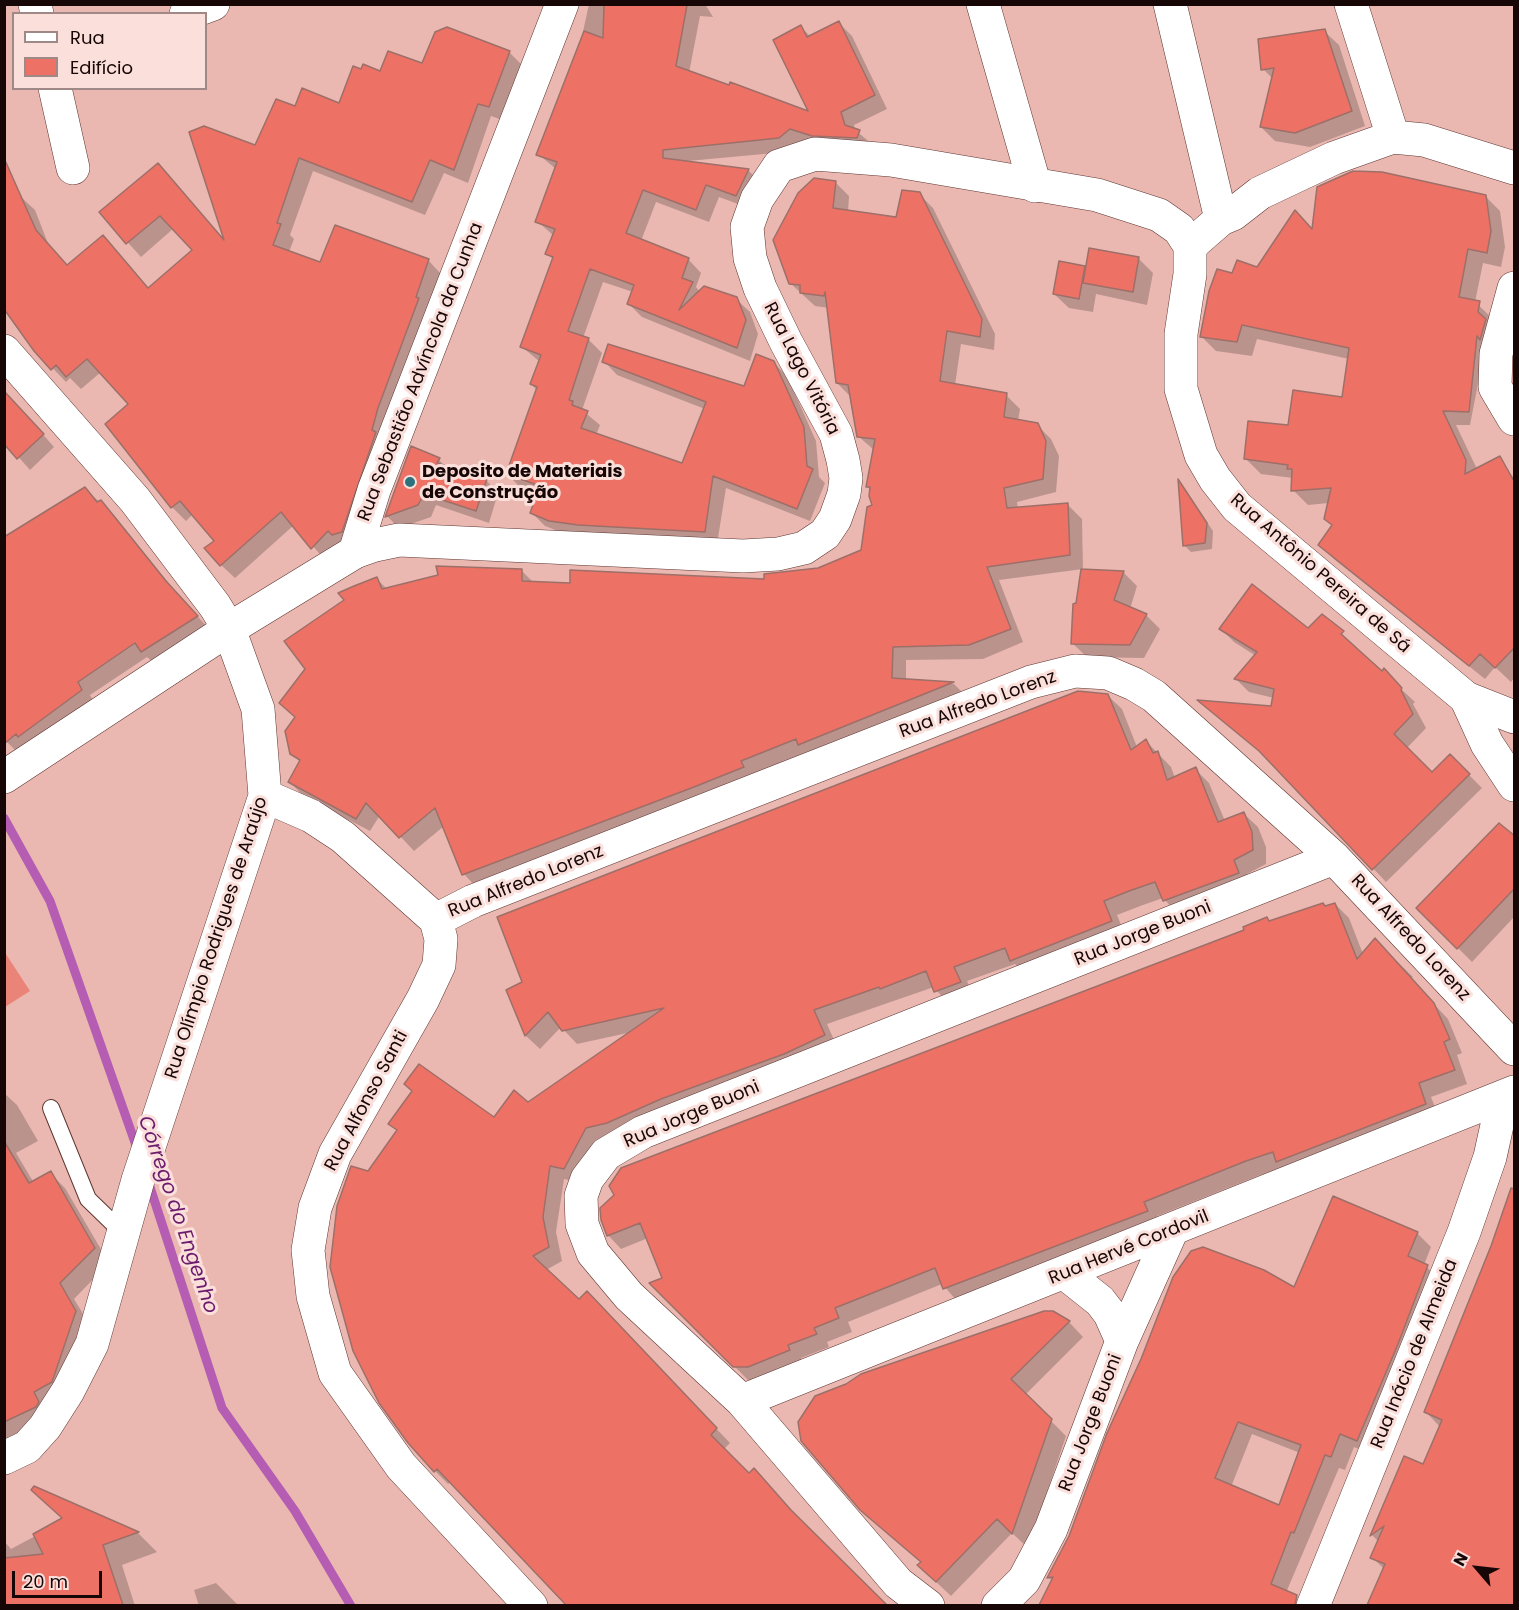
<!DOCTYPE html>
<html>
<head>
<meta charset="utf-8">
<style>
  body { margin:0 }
  #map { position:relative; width:1519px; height:1610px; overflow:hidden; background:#eab8b1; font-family:Poppins,sans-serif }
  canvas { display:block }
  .frame { position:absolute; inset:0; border:6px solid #160605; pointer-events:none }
  .legend { position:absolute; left:12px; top:12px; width:195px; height:78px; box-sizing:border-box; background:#fadfdb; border:2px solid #9f8885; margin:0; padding:8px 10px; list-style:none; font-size:18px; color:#160605 }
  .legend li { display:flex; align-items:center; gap:12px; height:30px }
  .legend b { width:30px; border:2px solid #9f8885 }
  .north { position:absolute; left:1447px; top:1538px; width:60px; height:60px; -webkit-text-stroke:4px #fadfdb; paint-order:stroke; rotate:298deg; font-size:16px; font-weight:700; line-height:24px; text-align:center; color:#160605 }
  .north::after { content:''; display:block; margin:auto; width:21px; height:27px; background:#160605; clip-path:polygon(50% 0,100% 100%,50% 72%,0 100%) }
  .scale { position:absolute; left:12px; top:1571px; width:90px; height:27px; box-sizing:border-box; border:3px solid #160605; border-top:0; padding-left:8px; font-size:18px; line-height:21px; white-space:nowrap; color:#160605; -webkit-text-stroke:4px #fadfdb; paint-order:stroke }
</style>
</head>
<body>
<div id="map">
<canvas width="1519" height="1610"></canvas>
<div class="frame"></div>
<ul class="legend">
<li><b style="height:8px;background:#fff"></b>Rua</li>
<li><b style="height:16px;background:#ed7164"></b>Edifício</li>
</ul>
<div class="north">N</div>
<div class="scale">20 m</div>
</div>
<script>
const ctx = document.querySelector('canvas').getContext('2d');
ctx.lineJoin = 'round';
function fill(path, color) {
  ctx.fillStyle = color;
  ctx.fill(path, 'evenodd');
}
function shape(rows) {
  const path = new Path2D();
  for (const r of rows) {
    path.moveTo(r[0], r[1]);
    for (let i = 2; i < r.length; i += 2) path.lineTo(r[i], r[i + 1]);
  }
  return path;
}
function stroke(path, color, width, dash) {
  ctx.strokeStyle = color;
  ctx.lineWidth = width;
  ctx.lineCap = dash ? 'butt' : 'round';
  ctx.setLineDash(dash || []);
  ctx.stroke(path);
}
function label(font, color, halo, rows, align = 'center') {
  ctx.font = font + ' Poppins,sans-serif';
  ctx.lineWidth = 6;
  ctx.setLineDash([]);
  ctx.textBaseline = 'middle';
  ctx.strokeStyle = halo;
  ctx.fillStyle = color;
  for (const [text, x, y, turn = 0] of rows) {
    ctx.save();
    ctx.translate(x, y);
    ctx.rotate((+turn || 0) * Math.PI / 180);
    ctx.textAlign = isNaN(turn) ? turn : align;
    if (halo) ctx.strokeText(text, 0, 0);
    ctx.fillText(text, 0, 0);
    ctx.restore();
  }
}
fill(shape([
  [4,951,30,991,5,1007,4,1007]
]), '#ea8478');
fill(shape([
  [589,4,705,4,713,17,700,16,689,73,812,114,801,27,811,37,839,23,852,36,887,109,854,125,855,130,872,144,688,161,748,170,761,183,749,208,719,197,709,222,656,202,641,241,688,259,701,273,696,287,700,292,736,299,750,312,758,334,750,361,642,317,629,304,633,292,603,282,583,338,589,340,602,353,582,410,600,425,596,435,683,465,705,409,617,375,604,361,745,388,773,362,787,376,816,441,819,477,825,483,810,521,726,488,717,544,563,533,545,526,532,513,539,494,520,487,507,474,537,390,531,384,540,362,521,346,554,260,547,253,554,236,537,221,556,169,538,154,579,50],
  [1324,31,1339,45,1365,126,1310,147,1275,141,1261,127,1273,79,1263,69],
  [509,52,523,66,502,120,491,116,468,183,444,173,425,215,313,171,290,235,294,239,289,252,321,264,428,260,441,274,355,545,326,561,294,525,235,578,221,565,216,541,193,514,186,521,172,507,107,424,130,404,101,372,81,389,70,378,66,382,35,350,4,310,4,202,21,197,35,210,49,246,68,266,103,237,149,289,194,250,174,228,141,257,101,213,157,165,226,243,256,147,296,108,340,105,381,73],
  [835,182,849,196,848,212,898,218,919,194,933,208,995,334,994,350,961,344,955,385,1006,395,1020,409,1018,421,1037,425,1051,439,1059,456,1056,492,1017,502,1018,509,1068,505,1082,519,1083,570,1123,572,1137,586,1130,609,1146,615,1160,629,1144,658,1087,657,1072,643,1083,569,999,580,1023,642,983,659,906,660,906,680,954,684,966,696,477,888,464,874,444,826,414,851,380,815,370,831,303,796,290,782,301,763,291,753,296,718,281,703,377,579,387,589,521,570,534,583,572,584,765,580,818,569,863,551,874,506,868,486,874,450,858,436,851,397,837,383,829,308,815,306,790,283],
  [1485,196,1500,211,1505,247,1501,267,1483,263,1475,302,1491,317,1470,425,1456,425,1477,469,1497,459,1514,478,1514,678,1511,682,1495,667,1485,679,1335,560,1320,545,1333,526,1329,503,1308,505,1293,490,1293,478,1261,474,1246,459,1290,427,1344,399,1349,359,1257,339,1252,356,1216,351,1201,336,1233,275,1258,269,1313,231],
  [1138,258,1153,273,1147,305,1096,294,1093,312,1069,308,1054,294,1084,268,1087,270],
  [4,390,54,447,30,470,7,444,4,446],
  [439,460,447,468,486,480,498,493,489,523,436,505,431,517,399,528,387,516],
  [1180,482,1213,531,1212,549,1191,552,1184,545],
  [85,489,114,515,179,596,210,630,155,664,147,657,90,695,95,704,20,755,4,739],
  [1323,616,1415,702,1413,704,1426,728,1407,748,1432,774,1450,756,1482,788,1386,882,1271,761,1200,702,1272,707,1274,698,1249,692,1236,679,1256,656,1234,642,1221,629,1308,630],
  [1107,695,1122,709,1137,747,1146,741,1171,767,1175,778,1195,769,1209,783,1225,821,1244,814,1258,827,1266,847,1266,864,1247,874,1252,887,1178,914,1163,898,1143,905,1117,915,1125,935,1025,974,1015,964,967,981,973,996,949,1005,934,987,827,1024,838,1049,578,1182,564,1179,556,1232,562,1261,546,1270,579,1301,600,1307,730,1443,724,1449,749,1475,754,1470,804,1525,884,1606,568,1606,451,1482,448,1484,435,1471,369,1173,397,1131,390,1124,494,1119,528,1104,632,1032,577,1044,561,1027,540,1049,526,1036,508,991],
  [1514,837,1514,917,1472,962,1418,908],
  [1335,904,1349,918,1363,954,1375,940,1413,977,1410,979,1448,1019,1462,1053,1457,1055,1467,1084,1431,1097,1439,1117,1260,1175,1157,1216,1161,1225,958,1302,942,1284,848,1322,852,1332,827,1342,829,1347,801,1358,802,1363,762,1380,748,1380,652,1283,664,1278,648,1238,621,1249,608,1235,1267,918,1270,922],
  [4,1093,17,1105,38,1141,16,1153,34,1183,50,1173,65,1188,109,1263,74,1299,91,1327,66,1397,4,1447],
  [1514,1191,1514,1606,1377,1606,1371,1600,1384,1569,1372,1557,1379,1542,1372,1535,1405,1458,1423,1466,1440,1427,1426,1412],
  [1417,1233,1431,1247,1424,1265,1441,1280,1371,1454,1354,1447,1345,1470,1339,1468,1285,1595,1294,1606,1041,1606,1061,1589,1049,1578,1295,1289],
  [1252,1434,1300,1453,1280,1507,1231,1487],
  [1053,1313,1069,1322,1083,1337,1025,1395,1066,1436,1028,1548,1012,1533,951,1596,934,1580,922,1563,862,1509],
  [34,1488,138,1533,157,1552,122,1565,135,1606,76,1606,63,1578,66,1606,4,1606,4,1541,11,1549,65,1520],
  [216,1583,237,1604,238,1606,199,1606,194,1590]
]), '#0003');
stroke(shape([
  [4,818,50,901,138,1151],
  [148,1181,222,1408,295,1511,351,1606]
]), '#b45db3', 9);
const building = shape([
  [604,4,687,5,676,66,729,85,730,82,808,111,773,40,801,25,807,37,839,21,875,95,841,112,845,125,860,130,857,138,812,136,790,129,779,138,663,150,663,158,749,169,736,196,706,185,696,210,643,190,626,233,689,258,682,278,693,282,679,310,704,286,737,297,746,320,737,348,627,304,634,285,590,269,568,331,589,338,569,400,573,401,572,405,588,411,581,428,682,463,706,402,602,362,608,344,744,386,756,354,774,361,804,427,807,466,813,469,797,509,713,476,705,532,578,525,549,521,530,513,540,486,506,474,537,387,530,384,541,355,520,347,553,257,545,254,555,229,535,222,557,162,536,155,584,31,603,38,604,4],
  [447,27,510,51,489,107,478,104,454,170,430,160,412,202,299,158,277,223,281,224,273,245,320,262,335,225,429,259,416,297,419,298,378,408,372,430,376,432,342,532,332,535,328,531,311,549,281,512,220,566,204,548,214,541,180,501,171,508,105,424,128,404,87,359,66,377,56,365,51,370,34,351,4,309,4,158,36,230,67,265,103,235,148,288,192,250,160,216,126,244,99,212,158,163,224,240,189,132,204,126,255,145,276,99,295,106,302,88,339,103,353,66,361,69,363,64,380,71,388,51,422,63,435,32,447,27],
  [1325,29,1352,111,1295,133,1260,127,1274,68,1261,70,1258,39,1325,29],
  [1353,171,1382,172,1486,195,1491,231,1487,253,1468,249,1459,297,1480,301,1478,312,1486,319,1480,340,1477,336,1469,412,1443,411,1466,460,1465,474,1500,456,1515,483,1515,647,1495,668,1480,654,1469,666,1318,545,1332,525,1324,519,1331,488,1291,491,1292,469,1287,469,1288,465,1244,459,1248,421,1288,425,1293,390,1342,397,1349,348,1242,325,1237,342,1200,337,1209,291,1217,269,1232,273,1237,260,1257,267,1295,210,1312,229,1317,187,1353,171],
  [814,178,836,181,833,208,896,217,902,190,920,192,982,319,980,337,947,331,940,381,1007,393,1004,417,1038,423,1046,441,1043,479,1004,488,1007,508,1068,503,1070,555,987,567,1011,629,969,645,893,647,892,678,954,682,798,745,796,739,741,761,744,767,694,787,462,875,435,808,399,838,366,803,356,819,288,782,300,760,290,754,285,731,295,717,279,703,305,669,284,641,344,600,338,593,354,586,377,577,382,589,438,575,436,566,522,569,522,581,570,583,570,570,764,579,764,574,818,568,861,550,867,507,872,505,869,496,870,487,866,487,875,439,857,437,848,385,836,383,825,292,824,296,800,293,800,285,789,284,773,240,798,193,814,178],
  [1089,248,1139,257,1133,292,1083,283,1089,248],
  [1059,261,1085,266,1079,299,1053,294,1059,261],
  [4,391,44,434,17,459,4,444,4,391],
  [411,446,440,458,437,463,487,479,476,511,424,494,418,505,385,517,411,446],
  [1178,479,1207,523,1205,543,1183,546,1178,479],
  [85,487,97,502,101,500,166,581,198,616,141,652,135,643,78,682,82,690,18,737,16,734,4,744,4,537,85,487],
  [1081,569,1124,571,1114,600,1147,614,1130,645,1071,644,1073,604,1076,603,1081,569],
  [1252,584,1308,628,1322,614,1344,631,1341,634,1382,671,1384,668,1402,688,1401,690,1413,714,1394,734,1432,772,1450,754,1470,774,1372,870,1259,751,1197,700,1271,706,1274,689,1234,679,1257,652,1219,629,1252,584],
  [1078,691,1108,694,1131,750,1146,739,1153,753,1158,751,1167,780,1196,767,1218,822,1244,812,1252,832,1253,850,1234,860,1239,873,1163,901,1155,882,1129,891,1104,901,1112,921,1010,961,1005,948,954,967,961,982,934,992,926,971,880,989,879,987,814,1010,825,1035,784,1054,661,1099,607,1123,586,1128,564,1169,550,1166,543,1217,549,1247,533,1256,579,1299,587,1291,717,1428,711,1435,749,1473,754,1468,791,1510,887,1605,566,1605,437,1469,434,1472,408,1443,379,1403,353,1351,330,1267,337,1206,351,1166,368,1171,397,1130,388,1124,412,1091,404,1084,419,1064,494,1117,514,1090,528,1102,664,1008,562,1031,548,1012,525,1036,506,990,522,982,497,917,1078,691],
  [1499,823,1515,836,1515,888,1457,949,1416,908,1499,823],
  [1323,903,1325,906,1335,903,1357,959,1375,938,1434,1003,1450,1039,1444,1042,1455,1070,1419,1083,1426,1104,1276,1162,1273,1152,1246,1161,1144,1202,1148,1211,943,1289,935,1268,835,1308,839,1318,814,1328,817,1334,788,1345,790,1350,748,1367,733,1367,649,1283,662,1278,640,1223,607,1236,601,1220,600,1208,614,1195,609,1186,621,1168,1244,930,1243,927,1267,917,1269,921,1323,903],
  [4,1141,29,1183,51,1171,95,1248,60,1283,76,1311,52,1382,34,1392,39,1402,36,1407,4,1422,4,1141],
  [1511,1188,1515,1189,1515,1605,1367,1605,1385,1564,1370,1558,1384,1526,1370,1536,1404,1456,1423,1464,1442,1420,1424,1412,1491,1246,1511,1188],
  [1333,1196,1418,1232,1408,1256,1428,1265,1398,1344,1357,1441,1340,1434,1331,1457,1325,1455,1294,1533,1291,1532,1271,1584,1297,1595,1295,1605,1039,1605,1053,1577,1047,1578,1069,1536,1107,1433,1141,1359,1173,1277,1191,1251,1203,1247,1264,1270,1294,1287,1333,1196],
  [1238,1422,1301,1445,1279,1505,1215,1478,1238,1422],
  [1044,1311,1053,1311,1070,1321,1011,1379,1052,1419,1012,1534,997,1519,936,1582,917,1565,921,1562,860,1510,801,1441,798,1422,815,1396,846,1384,861,1374,1044,1311],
  [34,1486,139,1532,103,1545,123,1605,4,1605,4,1558,43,1554,33,1534,62,1518,31,1490,34,1486]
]);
fill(building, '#ed7164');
stroke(building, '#9d6f69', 1.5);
const lane = shape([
  [51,1108,88,1199,123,1233]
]);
const street = shape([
  [35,4,37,14],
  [983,4,1035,186],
  [1170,4,1221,219],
  [1351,4,1393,137],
  [186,14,213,4],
  [55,88,73,168],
  [1190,246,1221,219,1233,214,1260,193,1334,158,1393,137,1424,140,1514,168],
  [1514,288,1496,354,1495,387,1514,419],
  [4,351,135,500,215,606,229,629,258,709,265,796,138,1180,92,1344,68,1391,45,1427,27,1447,4,1458],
  [355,552,374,490,562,4],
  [1466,698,1487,744,1514,785],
  [265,796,311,816,343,837,436,920,441,939,439,965,423,999,335,1154,315,1208,308,1250,313,1296,335,1373,401,1466,531,1606],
  [436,920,473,901,1031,682,1075,671,1108,673,1134,684,1154,696,1334,858,1514,1049],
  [1066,1274,1100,1301,1110,1314,1122,1341],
  [742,1401,1514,1092],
  [928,1606,898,1583,742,1401,629,1296,593,1253,582,1224,581,1196,587,1179,606,1154,643,1132,1334,858],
  [998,1606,1024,1580,1051,1529,1122,1341,1171,1232],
  [1313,1606,1464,1232,1490,1157,1503,1098]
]);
const secondary = shape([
  [4,777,229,629,355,552,375,545,399,540,743,556,778,554,804,548,825,534,835,519,844,494,846,478,843,460,836,434,786,342,760,288,750,258,747,227,757,199,779,166,815,154,891,160,1097,195,1159,215,1179,229,1190,246,1190,274,1181,334,1181,389,1201,455,1215,479,1237,507,1466,698,1514,717]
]);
stroke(lane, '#5e3631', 18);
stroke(street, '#5e3631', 34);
stroke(secondary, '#5e3631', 34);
stroke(lane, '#fff', 16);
stroke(street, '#fff', 33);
stroke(secondary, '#fff', 33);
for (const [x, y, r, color] of [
  [410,482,6,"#2a737d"]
]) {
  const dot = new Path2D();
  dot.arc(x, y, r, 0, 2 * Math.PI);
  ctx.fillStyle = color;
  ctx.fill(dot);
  stroke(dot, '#fadfdb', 2);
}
label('18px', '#160605', '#fadfdb', [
  ["Rua Lago Vitória",801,369,63],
  ["Rua Sebastião Advíncola da Cunha",421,372,-69],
  ["Rua Antônio Pereira de Sá",1320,574,41],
  ["Rua Alfredo Lorenz",978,705,-20],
  ["Rua Alfredo Lorenz",526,882,-22],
  ["Rua Jorge Buoni",1143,934,-22],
  ["Rua Olímpio Rodrigues de Araújo",217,938,-72],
  ["Rua Alfredo Lorenz",1410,938,47],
  ["Rua Alfonso Santi",367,1101,-62],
  ["Rua Jorge Buoni",692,1115,-23],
  ["Rua Hervé Cordovil",1129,1248,-22],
  ["Rua Inácio de Almeida",1415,1354,-68],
  ["Rua Jorge Buoni",1091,1423,-69]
]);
label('bold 18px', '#160605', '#fadfdb', [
  ["Deposito de Materiais",422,472],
  ["de Construção",422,493]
], 'left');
label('italic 20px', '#6c1b6c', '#fadfdb', [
  ["Córrego do Engenho",177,1215,71]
]);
</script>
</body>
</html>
